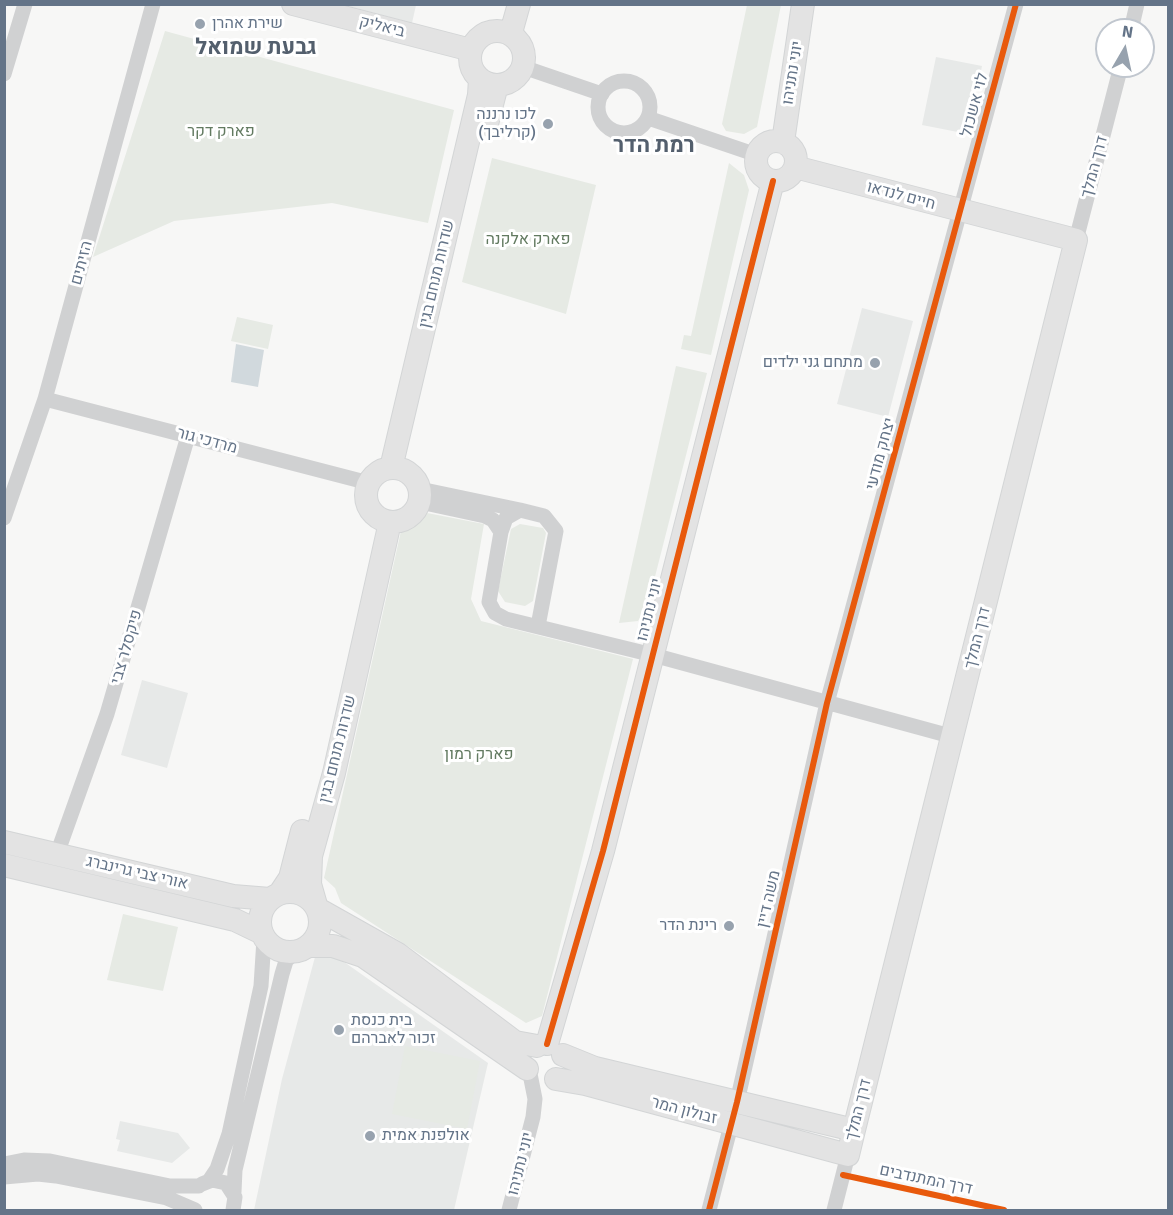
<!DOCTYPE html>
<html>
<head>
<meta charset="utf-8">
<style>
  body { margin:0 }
  #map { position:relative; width:1173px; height:1215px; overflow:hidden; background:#f7f7f6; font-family:Signika,sans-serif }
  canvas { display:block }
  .frame { position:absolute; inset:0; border:6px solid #647488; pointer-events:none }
  .north { position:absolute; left:1095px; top:18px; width:60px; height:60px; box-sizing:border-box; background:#fff; border:2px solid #c1c7cf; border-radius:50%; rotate:9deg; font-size:16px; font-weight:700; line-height:24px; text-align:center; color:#647488 }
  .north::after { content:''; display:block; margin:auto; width:21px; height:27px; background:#97a2ae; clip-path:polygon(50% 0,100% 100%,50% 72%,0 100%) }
</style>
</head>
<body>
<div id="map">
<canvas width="1173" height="1215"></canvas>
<div class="frame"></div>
<div class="north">N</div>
</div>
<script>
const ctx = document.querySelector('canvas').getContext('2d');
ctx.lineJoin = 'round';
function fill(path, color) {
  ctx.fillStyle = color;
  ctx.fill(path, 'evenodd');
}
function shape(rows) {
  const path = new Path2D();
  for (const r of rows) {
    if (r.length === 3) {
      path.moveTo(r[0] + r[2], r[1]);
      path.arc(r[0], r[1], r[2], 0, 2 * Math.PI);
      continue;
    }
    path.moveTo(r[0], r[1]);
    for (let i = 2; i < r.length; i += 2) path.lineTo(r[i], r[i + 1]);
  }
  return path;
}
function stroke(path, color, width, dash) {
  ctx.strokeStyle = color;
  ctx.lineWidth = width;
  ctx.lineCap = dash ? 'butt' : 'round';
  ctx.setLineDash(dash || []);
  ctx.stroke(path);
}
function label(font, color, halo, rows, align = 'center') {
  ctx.font = font + ' Signika,Heebo,sans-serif';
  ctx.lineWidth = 6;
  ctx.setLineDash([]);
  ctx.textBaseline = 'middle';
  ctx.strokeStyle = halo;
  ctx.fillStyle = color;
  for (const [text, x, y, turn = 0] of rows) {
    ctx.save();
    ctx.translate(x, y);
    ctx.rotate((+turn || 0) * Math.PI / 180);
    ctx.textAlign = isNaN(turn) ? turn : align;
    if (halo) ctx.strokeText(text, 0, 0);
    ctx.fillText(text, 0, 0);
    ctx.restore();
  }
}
fill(shape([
  [344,5,416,5,412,23],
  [936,57,982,66,968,134,922,125],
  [862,308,913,321,888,417,837,404],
  [142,680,188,693,167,768,121,755],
  [315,957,337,957,488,1063,454,1210,254,1210,282,1079],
  [120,1121,178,1133,190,1148,172,1163,117,1151,120,1140,116,1139]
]), '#e7e9e8');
fill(shape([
  [747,5,781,5,757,127,744,134,726,131,722,124],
  [165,31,454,110,428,223,332,203,174,221,93,257],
  [492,158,596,185,566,314,462,282],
  [729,163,744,175,749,190,711,355,681,349,684,335,691,336],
  [237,317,273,325,268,349,231,341],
  [676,366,707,373,648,604,638,621,619,623],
  [427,513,484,524,471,599,481,621,633,659,542,1016,526,1023,341,903,335,888,324,878,401,531,417,525],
  [520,524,543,528,546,533,533,601,525,606,505,602,498,591,511,529],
  [123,914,178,927,163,991,107,980],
  [405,1046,480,1061,467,1129,392,1114]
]), '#e6eae4');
fill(shape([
  [236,344,264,350,258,387,231,382]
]), '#d1d9dd');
const secondary = shape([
  [293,4,471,50],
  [497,58,27],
  [513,36,512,29,519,4],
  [487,124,497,85],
  [776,161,20],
  [783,142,803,4],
  [393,495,27],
  [391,468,479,95,480,79],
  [4,842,233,896,270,899],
  [4,865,235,920,262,933],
  [290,922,30],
  [280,893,290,878,302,831],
  [316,905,310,884,311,856,334,773,390,522],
  [318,909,398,954,515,1042,537,1046],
  [308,946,333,946,363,956,527,1069],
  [547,1044,603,851,773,181],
  [563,1055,595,1068,854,1130],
  [556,1079,585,1084,848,1155,854,1130,1076,240,795,167]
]);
stroke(secondary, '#d3d5d6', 24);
stroke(shape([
  [1131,30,1137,4],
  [523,67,602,94],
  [4,74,25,4],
  [624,107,26],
  [648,118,757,155],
  [1076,240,1121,66],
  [45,399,369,483],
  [420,489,520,510],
  [420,502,485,516,493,520,501,532],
  [4,518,45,399,153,4],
  [538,626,556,531,544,516,520,510,506,518,501,532,489,602,495,613,506,619,653,655,954,737],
  [57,854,107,714,188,436],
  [4,1164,24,1160,50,1161,170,1186,199,1186],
  [4,1177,38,1174,56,1176,167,1198,195,1210],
  [209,1181,217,1169,229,1134,261,986,264,939],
  [202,1184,212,1180,226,1183,235,1197,233,1210],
  [234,1192,235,1170,282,974,286,961,294,952],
  [509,1210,533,1117,535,1099,530,1074],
  [709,1210,737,1102,827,703,1016,4],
  [834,1210,848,1155]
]), '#d0d1d2', 15);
stroke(secondary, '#e3e3e3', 22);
stroke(shape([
  [547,1044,603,851,773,181],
  [843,1175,1004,1210],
  [709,1210,737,1102,827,703,1016,4]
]), '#e8590c', 6);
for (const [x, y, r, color] of [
  [200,24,6,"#97a2ae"],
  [548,124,6,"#97a2ae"],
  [875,363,6,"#97a2ae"],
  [729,926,6,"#97a2ae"],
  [339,1030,6,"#97a2ae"],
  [370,1136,6,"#97a2ae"]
]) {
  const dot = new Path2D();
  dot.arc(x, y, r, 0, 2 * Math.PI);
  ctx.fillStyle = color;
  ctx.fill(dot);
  stroke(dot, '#fff', 2);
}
label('16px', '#647488', '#fff', [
  ["שירת אהרן",212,24],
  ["לכו נרננה",536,115,"right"],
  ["(קרליבך)",536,133,"right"],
  ["מתחם גני ילדים",863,363,"right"],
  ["רינת הדר",717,926,"right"],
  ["בית כנסת",351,1021],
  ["זכור לאברהם",351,1039],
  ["אולפנת אמית",382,1136]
], 'left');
label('16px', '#647488', '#fff', [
  ["ביאליק",382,27,14],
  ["יוני נתניהו",793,73,-81],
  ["לוי אשכול",975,105,-75],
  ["דרך המלך",1095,167,-75],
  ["חיים לנדאו",901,196,15],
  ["הזיתים",82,263,-75],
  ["שדרות מנחם בגין",437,274,-77],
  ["מרדכי גור",207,441,15],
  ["יצחק מודעי",881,454,-75],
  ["יוני נתניהו",650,610,-76],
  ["דרך המלך",978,638,-76],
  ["פיקסלר צבי",127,647,-74],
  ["שדרות מנחם בגין",338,749,-76],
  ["אורי צבי גרינברג",137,873,13],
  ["משה דיין",769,899,-77],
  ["דרך המלך",859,1110,-76],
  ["זבולון המר",684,1111,15],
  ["יוני נתניהו",521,1164,-76],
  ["דרך המתנדבים",926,1180,12]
]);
label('16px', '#627a60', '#fff', [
  ["פארק דקר",221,132],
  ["פארק אלקנה",528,240],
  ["פארק רמון",479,755]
]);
label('bold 22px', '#535f6d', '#fff', [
  ["גבעת שמואל",256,48],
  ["רמת הדר",654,146]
]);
</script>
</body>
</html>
